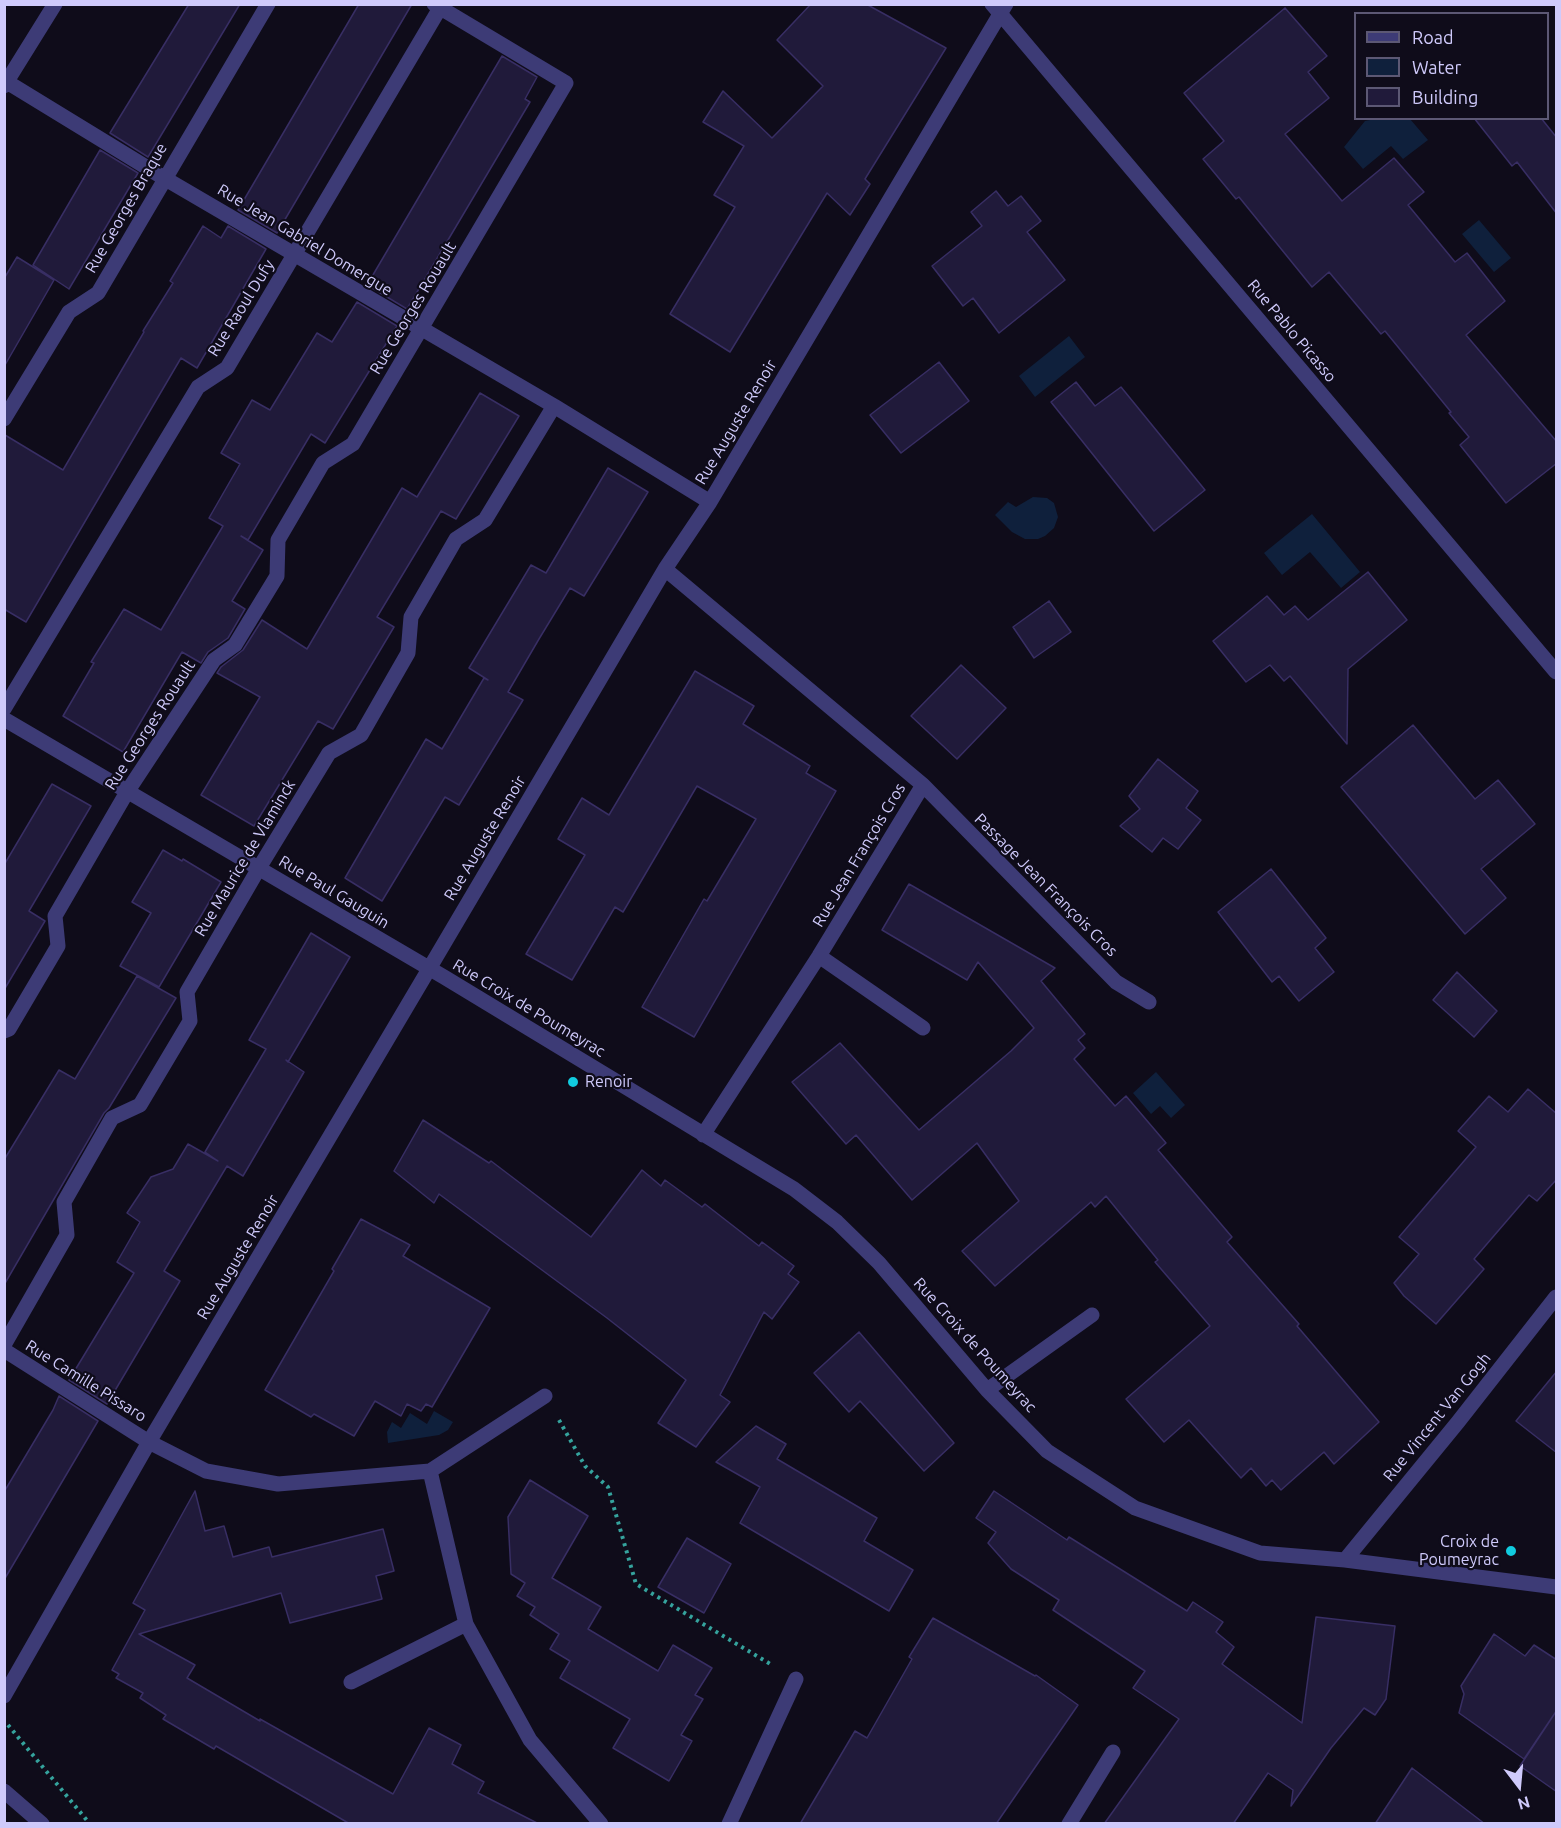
<!DOCTYPE html>
<html>
<head>
<meta charset="utf-8">
<style>
  body { margin:0 }
  #map { position:relative; width:1561px; height:1828px; overflow:hidden; background:#0f0c1a; font-family:Ubuntu,sans-serif }
  canvas { display:block }
  .frame { position:absolute; inset:0; border:6px solid #cfcafb; pointer-events:none }
  .legend { position:absolute; left:1354px; top:12px; width:195px; height:108px; box-sizing:border-box; background:#0f0c1a; border:2px solid #5c5874; margin:0; padding:8px 10px; list-style:none; font-size:18px; color:#cfcafb }
  .legend li { display:flex; align-items:center; gap:12px; height:30px }
  .legend b { width:30px; border:2px solid #5c5874 }
  .north { position:absolute; left:1489px; top:1756px; width:60px; height:60px; -webkit-text-stroke:4px #0f0c1a; paint-order:stroke; rotate:164deg; font-size:16px; font-weight:700; line-height:24px; text-align:center; color:#cfcafb }
  .north::after { content:''; display:block; margin:auto; width:21px; height:27px; background:#cfcafb; clip-path:polygon(50% 0,100% 100%,50% 72%,0 100%) }
</style>
</head>
<body>
<div id="map">
<canvas width="1561" height="1828"></canvas>
<div class="frame"></div>
<ul class="legend">
<li><b style="height:8px;background:#3d3b76"></b>Road</li>
<li><b style="height:16px;background:#0f203c"></b>Water</li>
<li><b style="height:16px;background:#201a3a"></b>Building</li>
</ul>
<div class="north">N</div>
</div>
<script>
const ctx = document.querySelector('canvas').getContext('2d');
ctx.lineJoin = 'round';
function fill(path, color) {
  ctx.fillStyle = color;
  ctx.fill(path, 'evenodd');
}
function shape(rows) {
  const path = new Path2D();
  for (const r of rows) {
    path.moveTo(r[0], r[1]);
    for (let i = 2; i < r.length; i += 2) path.lineTo(r[i], r[i + 1]);
  }
  return path;
}
function stroke(path, color, width, dash) {
  ctx.strokeStyle = color;
  ctx.lineWidth = width;
  ctx.lineCap = dash ? 'butt' : 'round';
  ctx.setLineDash(dash || []);
  ctx.stroke(path);
}
function label(font, color, halo, rows, align = 'center') {
  ctx.font = font + ' Ubuntu,sans-serif';
  ctx.lineWidth = 4.5;
  ctx.setLineDash([]);
  ctx.textBaseline = 'middle';
  ctx.strokeStyle = halo;
  ctx.fillStyle = color;
  for (const [text, x, y, turn = 0] of rows) {
    ctx.save();
    ctx.translate(x, y);
    ctx.rotate((+turn || 0) * Math.PI / 180);
    ctx.textAlign = isNaN(turn) ? turn : align;
    if (halo) ctx.strokeText(text, 0, 0);
    ctx.fillText(text, 0, 0);
    ctx.restore();
  }
}
fill(shape([
  [1375,119,1410,119,1428,140,1403,159,1391,146,1363,169,1344,147,1365,121],
  [1479,220,1511,258,1494,272,1462,234],
  [1069,336,1085,357,1035,397,1019,376],
  [1033,497,1047,498,1054,503,1058,517,1054,528,1045,536,1038,539,1025,539,1012,532,995,515,1008,502,1016,507],
  [1312,514,1360,572,1341,588,1310,552,1282,575,1264,553],
  [1156,1072,1185,1105,1171,1118,1160,1106,1151,1114,1133,1093],
  [434,1411,453,1422,448,1430,439,1435,388,1443,387,1432,392,1422,401,1428,410,1413,427,1424]
]), '#0f203c');
const building = shape([
  [189,4,240,4,148,157,110,133,189,4],
  [359,4,412,4,277,233,238,210,359,4],
  [811,4,866,4,946,48,865,179,870,184,850,215,827,193,730,352,670,314,735,207,714,195,744,146,703,122,723,91,772,138,823,86,777,40,811,4],
  [1285,8,1327,56,1308,72,1329,98,1285,134,1342,201,1394,158,1424,192,1408,205,1455,262,1467,253,1505,301,1466,335,1557,442,1557,463,1506,503,1460,445,1469,437,1449,413,1451,412,1385,331,1381,334,1329,272,1312,287,1239,197,1236,199,1203,159,1224,141,1184,93,1285,8],
  [502,56,537,77,525,99,530,102,407,309,367,285,502,56],
  [1474,118,1541,118,1557,138,1557,214,1517,162,1512,166,1474,118],
  [100,150,138,173,69,289,33,265,100,150],
  [996,191,1008,206,1021,196,1041,221,1027,232,1065,280,999,333,973,298,963,306,932,266,982,226,971,212,996,191],
  [203,226,221,238,228,226,266,249,197,368,181,358,26,622,4,609,5,435,63,470,144,332,143,331,173,283,170,281,203,226],
  [17,257,54,280,5,365,5,277,17,257],
  [357,302,397,326,325,443,311,434,248,540,241,536,263,550,232,601,245,609,228,638,208,652,201,663,182,652,123,752,63,716,94,663,91,662,124,609,161,630,223,526,209,518,240,464,221,453,252,400,270,410,317,333,332,342,357,302],
  [939,362,969,401,901,453,870,415,939,362],
  [1076,382,1095,406,1121,387,1205,490,1154,531,1051,402,1076,382],
  [480,393,519,416,456,519,441,511,377,617,394,627,333,729,318,721,254,826,201,795,260,697,217,673,221,667,243,650,262,620,307,649,402,488,417,497,480,393],
  [608,468,648,492,584,596,570,588,539,639,508,692,523,700,459,805,445,797,382,901,345,878,426,739,442,749,484,678,488,680,469,668,531,565,546,573,608,468],
  [1368,572,1407,620,1348,669,1347,744,1290,676,1284,681,1270,665,1246,682,1213,641,1267,596,1284,615,1295,606,1308,620,1368,572],
  [1049,601,1071,632,1034,658,1013,627,1049,601],
  [961,665,1006,708,957,759,911,716,961,665],
  [695,671,754,706,743,724,810,766,806,773,836,791,694,1037,642,1007,704,899,707,901,756,819,697,786,623,912,615,907,572,980,526,954,585,855,558,839,582,798,609,815,695,671],
  [1413,725,1475,799,1498,780,1535,824,1481,869,1506,898,1465,934,1341,787,1413,725],
  [1158,759,1198,791,1186,808,1201,820,1178,849,1163,838,1152,852,1120,826,1140,809,1129,796,1158,759],
  [52,784,91,806,29,911,45,921,4,990,4,865,52,784],
  [163,850,182,861,183,859,221,882,159,987,120,966,151,913,132,902,163,850],
  [1271,869,1326,938,1315,948,1334,972,1299,1001,1279,976,1272,982,1218,912,1271,869],
  [909,884,1055,968,1041,981,1085,1034,1078,1040,1085,1048,1074,1059,1115,1106,1126,1096,1166,1143,1158,1150,1232,1237,1227,1242,1299,1324,1297,1326,1379,1422,1334,1464,1324,1452,1281,1490,1272,1480,1266,1486,1251,1468,1241,1478,1189,1420,1164,1442,1126,1399,1210,1326,1155,1262,1158,1260,1106,1196,1095,1207,1091,1202,995,1286,962,1251,1019,1201,977,1143,912,1200,856,1135,846,1144,792,1082,840,1043,919,1130,1011,1051,1034,1028,978,962,967,980,882,930,909,884],
  [311,933,350,957,288,1062,286,1060,304,1072,243,1176,227,1166,164,1271,180,1281,107,1404,69,1380,134,1273,117,1262,140,1222,127,1213,151,1177,173,1169,188,1144,218,1161,205,1152,266,1049,249,1040,311,933],
  [1457,972,1497,1011,1474,1037,1433,1000,1457,972],
  [137,976,176,998,109,1108,104,1113,4,1285,4,1160,59,1070,75,1079,137,976],
  [1528,1089,1557,1114,1557,1179,1537,1201,1529,1195,1474,1259,1484,1269,1436,1324,1404,1296,1394,1283,1419,1254,1399,1237,1476,1147,1458,1131,1489,1096,1508,1112,1528,1089],
  [423,1120,489,1163,491,1161,591,1237,642,1170,661,1186,665,1180,702,1207,705,1204,759,1246,762,1242,794,1266,788,1274,799,1282,772,1319,764,1312,720,1395,730,1402,696,1447,658,1423,686,1380,607,1318,439,1194,434,1203,394,1171,423,1120],
  [361,1219,410,1245,403,1256,490,1308,432,1407,426,1404,421,1411,407,1404,401,1416,375,1401,354,1436,314,1414,311,1417,265,1390,334,1271,332,1269,361,1219],
  [859,1332,954,1443,924,1471,860,1401,849,1412,814,1373,859,1332],
  [1557,1371,1557,1453,1516,1421,1557,1371],
  [59,1396,98,1421,4,1580,4,1492,53,1410,59,1396],
  [756,1426,786,1444,777,1459,877,1518,864,1541,913,1570,889,1611,740,1523,760,1487,716,1462,756,1426],
  [530,1480,588,1516,552,1578,601,1607,588,1629,658,1671,673,1645,712,1668,695,1695,703,1699,681,1735,692,1741,669,1781,613,1748,630,1719,560,1678,570,1661,550,1649,559,1634,530,1615,535,1607,517,1596,525,1583,511,1574,508,1517,530,1480],
  [195,1491,205,1531,224,1526,233,1557,269,1547,272,1557,383,1529,394,1571,376,1576,382,1599,290,1623,281,1593,139,1634,195,1665,187,1678,260,1721,260,1719,393,1794,429,1728,461,1745,452,1764,484,1782,478,1793,539,1824,350,1824,216,1746,214,1749,163,1719,166,1715,140,1698,143,1693,116,1678,119,1674,112,1670,145,1610,133,1603,195,1491],
  [994,1491,1067,1540,1069,1537,1187,1611,1193,1602,1223,1622,1216,1632,1234,1647,1222,1664,1302,1723,1316,1617,1395,1626,1386,1699,1375,1715,1364,1708,1331,1748,1291,1806,1293,1790,1268,1773,1233,1824,1104,1824,1179,1719,1133,1688,1145,1671,1053,1610,1059,1600,1011,1569,988,1543,996,1532,976,1518,994,1491],
  [687,1538,731,1564,704,1613,658,1587,687,1538],
  [933,1618,1035,1676,1036,1675,1078,1705,996,1824,800,1824,855,1731,867,1738,912,1659,909,1657,933,1618],
  [1494,1634,1525,1656,1534,1645,1557,1660,1557,1710,1524,1759,1459,1713,1464,1694,1461,1686,1494,1634],
  [1557,1710,1557,1792,1520,1766,1557,1710],
  [1412,1768,1485,1824,1375,1824,1412,1768]
]);
fill(building, '#201a3a');
stroke(building, '#382e64', 1.5);
stroke(shape([
  [559,1420,585,1466,608,1487,636,1584,772,1665],
  [8,1725,90,1824]
]), '#35a39d', 4, [3, 4.5]);
stroke(shape([
  [992,4,1556,672],
  [7,82,164,178,554,406,710,502],
  [4,86,55,4],
  [4,419,69,312,98,293,268,4],
  [665,569,923,785,819,956,703,1135],
  [4,709,198,387,227,368,440,8],
  [4,719,444,977,794,1189,837,1222,879,1263,987,1390,1047,1451,1135,1508,1260,1553,1345,1560,1556,1587],
  [923,785,1116,982,1149,1002],
  [819,956,923,1028],
  [4,1031,9,1029,58,946,55,916,127,792,214,660,235,645,277,576,278,540,323,463,353,444,566,83,434,4],
  [4,1345,67,1235,64,1202,112,1118,140,1105,190,1021,187,992,259,868,329,753,361,735,408,653,411,617,456,539,485,520,554,406],
  [4,1350,149,1442,206,1471,278,1484,430,1471,466,1624,530,1740,601,1824],
  [987,1390,1092,1315],
  [430,1471,545,1396],
  [1345,1560,1458,1422,1556,1297],
  [351,1682,466,1624],
  [4,1696,149,1442,429,969,665,569,710,502,1006,4],
  [4,1791,42,1824],
  [729,1824,796,1679],
  [1069,1824,1113,1752]
]), '#3d3b76', 15);
for (const [x, y, r, color] of [
  [573,1082,6,"#11cbdf"],
  [1511,1551,6,"#11cbdf"]
]) {
  const dot = new Path2D();
  dot.arc(x, y, r, 0, 2 * Math.PI);
  ctx.fillStyle = color;
  ctx.fill(dot);
  stroke(dot, '#0f0c1a', 2);
}
label('16px', '#cfcafb', '#0f0c1a', [
  ["Rue Georges Braque",126,208,-60],
  ["Rue Jean Gabriel Domergue",305,240,31],
  ["Rue Raoul Dufy",241,308,-58],
  ["Rue Georges Rouault",413,308,-59],
  ["Rue Pablo Picasso",1292,331,50],
  ["Rue Auguste Renoir",736,422,-59],
  ["Rue Georges Rouault",150,725,-57],
  ["Rue Auguste Renoir",485,838,-59],
  ["Rue Jean François Cros",859,855,-59],
  ["Rue Maurice de Vlaminck",245,858,-59],
  ["Passage Jean François Cros",1046,885,45],
  ["Rue Paul Gauguin",334,892,31],
  ["Rue Croix de Poumeyrac",529,1008,31],
  ["Rue Auguste Renoir",238,1257,-59],
  ["Rue Croix de Poumeyrac",975,1345,48],
  ["Rue Camille Pissaro",86,1381,32],
  ["Rue Vincent Van Gogh",1437,1417,-51]
]);
label('16px', '#cfcafb', '#0f0c1a', [
  ["Renoir",585,1082],
  ["Croix de",1499,1542,"right"],
  ["Poumeyrac",1499,1560,"right"]
], 'left');
</script>
</body>
</html>
